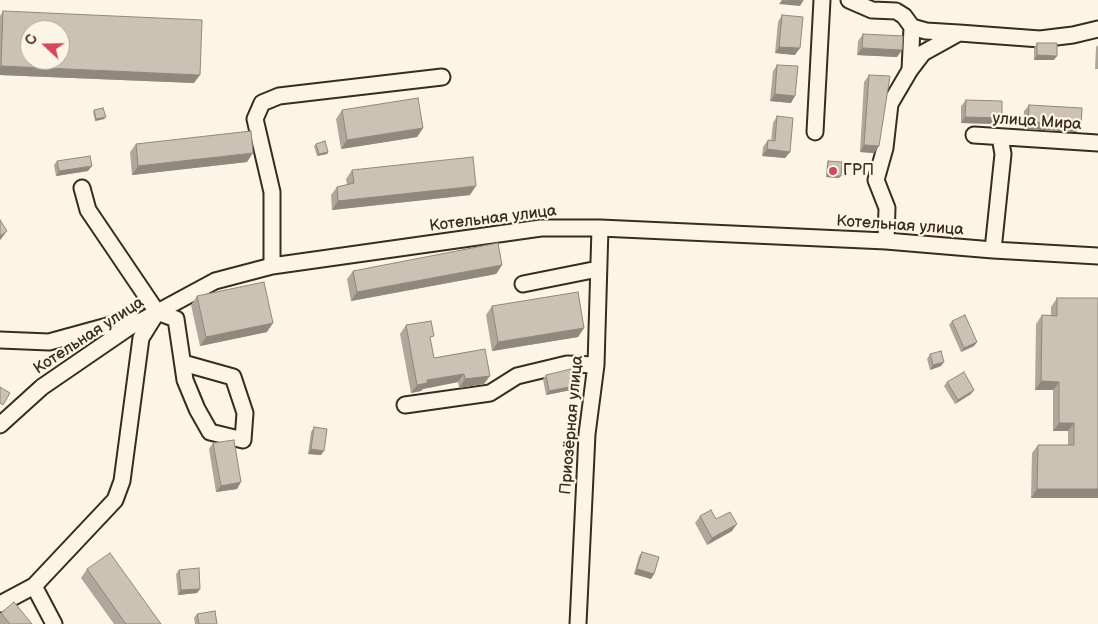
<!DOCTYPE html>
<html>
<head>
<meta charset="utf-8">
<style>
  body { margin:0 }
  #map { position:relative; width:1098px; height:624px; overflow:hidden; background:#fcf5e5; font-family:"Balsamiq Sans",sans-serif }
  canvas { display:block }
  .north { position:absolute; left:20px; top:20px; width:50px; height:50px; box-sizing:border-box; background:#fcf5e5; border:1px solid #afa495; border-radius:50%; rotate:291deg; font-size:14px; font-weight:700; line-height:20px; text-align:center; color:#3b2a1e }
  .north::after { content:''; display:block; margin:auto; width:18px; height:22px; background:#d1495b; clip-path:polygon(50% 0,100% 100%,50% 72%,0 100%) }
</style>
</head>
<body>
<div id="map">
<canvas width="1098" height="624"></canvas>
<div class="north">С</div>
</div>
<script>
const ctx = document.querySelector('canvas').getContext('2d');
ctx.lineJoin = 'round';
function shape(rows) {
  const path = new Path2D();
  for (const r of rows) {
    path.moveTo(r[0], r[1]);
    for (let i = 2; i < r.length; i += 2) path.lineTo(r[i], r[i + 1]);
  }
  return path;
}
function stroke(path, color, width, dash) {
  ctx.strokeStyle = color;
  ctx.lineWidth = width;
  ctx.lineCap = dash ? 'butt' : 'round';
  ctx.setLineDash(dash || []);
  ctx.stroke(path);
}
function fill(path, color) {
  ctx.fillStyle = color;
  ctx.fill(path, 'evenodd');
}
function label(font, color, halo, rows, align = 'center') {
  ctx.font = font + ' "Balsamiq Sans",sans-serif';
  ctx.lineWidth = 4.5;
  ctx.setLineDash([]);
  ctx.textBaseline = 'middle';
  ctx.strokeStyle = halo;
  ctx.fillStyle = color;
  for (const [text, x, y, turn = 0] of rows) {
    ctx.save();
    ctx.translate(x, y);
    ctx.rotate((+turn || 0) * Math.PI / 180);
    ctx.textAlign = isNaN(turn) ? turn : align;
    if (halo) ctx.strokeText(text, 0, 0);
    ctx.fillText(text, 0, 0);
    ctx.restore();
  }
}
const minor = shape([
  [849,0,872,10,896,11,904,16,912,27,926,31,959,33],
  [910,70,912,27],
  [815,132,822,0],
  [974,135,1098,143],
  [82,188,88,210,157,312,176,319,185,380,197,409,210,432,243,440,245,413,233,377,183,363],
  [886,241,887,208,876,180,885,148,890,104,910,70,923,53,959,33,1040,39,1073,35,1098,29],
  [993,250,1003,154,1000,137],
  [272,266,272,192,255,119,262,103,279,96,442,77],
  [523,284,598,269],
  [0,340,49,342,133,319],
  [405,405,490,393,517,376,567,364,596,365],
  [0,425,42,387,128,328,215,281,272,266,541,228,600,228,886,241,993,250,1098,256],
  [34,586,54,624],
  [0,604,34,586,115,500,122,481,141,338,156,314],
  [578,624,587,434,596,365,600,228]
]);
stroke(minor, '#3b2a1e', 19);
stroke(minor, '#fcf5e5', 15);
fill(shape([
  [3,11,194,83,0,75,0,16],
  [782,15,795,55,775,53,778,22],
  [863,34,902,50,897,57,857,55,858,41],
  [1037,43,1054,60,1034,60,1034,48],
  [1098,45,1098,69,1095,69,1096,47],
  [777,65,791,103,770,101,773,71],
  [869,75,879,146,874,153,860,152,864,82],
  [966,100,997,124,961,123,961,106],
  [1029,105,1081,126,1076,132,1023,129,1024,111],
  [94,110,104,119,95,121,93,112],
  [342,110,423,128,417,137,341,149,336,119],
  [777,116,790,152,785,158,762,156,763,147,768,140,771,141,773,123],
  [136,144,247,162,132,175,130,152],
  [316,144,328,152,327,154,317,156,314,146],
  [57,161,88,171,56,176,54,165],
  [828,161,839,178,826,177,827,164],
  [352,170,470,195,332,210,331,195,337,187,347,185,346,179],
  [502,265,496,274,351,301,347,279,353,271],
  [197,296,267,332,200,346,191,305],
  [1057,298,1098,298,1098,498,1031,498,1032,453,1038,445,1068,445,1068,431,1053,431,1053,390,1035,390,1036,324,1042,315,1051,315,1051,307],
  [492,306,584,328,578,337,492,351,486,315],
  [952,321,977,342,974,346,961,352,949,325],
  [406,325,430,341,434,358,485,349,484,384,459,388,458,382,423,389,421,391,411,393,400,334],
  [930,354,941,366,930,370,927,359],
  [546,375,574,386,571,390,546,395,543,379],
  [947,382,971,394,955,404,944,386],
  [314,427,321,455,308,454,311,432],
  [213,443,237,489,216,492,209,449],
  [700,516,716,519,732,531,707,545,695,523],
  [642,552,654,574,651,579,634,574,639,556],
  [87,569,161,624,114,624,81,578],
  [179,570,200,589,197,593,178,595,176,574],
  [1,613,32,624,0,624,0,614],
  [197,614,217,624,195,624,194,618]
]), '#afa79a');
fill(shape([
  [782,0,803,1,800,6,779,4],
  [779,47,800,48,795,55,775,53],
  [862,48,902,50,897,57,857,55],
  [1037,55,1057,56,1054,60,1034,60],
  [1,66,200,75,194,83,0,75,0,67],
  [775,94,795,96,791,103,770,101],
  [106,117,104,119,95,121,96,119],
  [965,117,1002,118,997,124,961,123],
  [1028,122,1081,126,1076,132,1023,129],
  [423,128,417,137,341,149,347,140],
  [864,145,879,146,874,153,860,152],
  [767,149,790,152,785,158,762,156],
  [328,152,327,154,317,156,319,154],
  [253,153,247,162,132,175,138,166],
  [92,166,88,171,56,176,59,171],
  [827,175,841,176,839,178,826,177],
  [476,186,470,195,332,210,338,201],
  [7,231,1,239,0,240,0,236],
  [502,265,496,274,351,301,357,292],
  [273,323,267,332,200,346,206,337],
  [584,328,578,337,492,351,498,342],
  [977,342,974,346,961,352,964,348],
  [944,362,941,366,930,370,933,365],
  [464,374,458,382,423,389,421,391,411,393,417,385,427,380],
  [490,376,484,384,459,388,465,379],
  [1041,381,1059,382,1053,390,1035,390],
  [574,386,571,390,546,395,549,391],
  [974,390,971,394,955,404,958,400],
  [1059,423,1074,423,1068,431,1053,431],
  [311,449,324,451,321,455,308,454],
  [241,482,237,489,216,492,221,486],
  [1037,489,1098,489,1098,498,1031,498],
  [737,524,732,531,707,545,712,538],
  [637,569,654,574,651,579,634,574],
  [200,589,197,593,178,595,181,590]
]), '#8f887d');
const building = shape([
  [786,0,803,0,803,1,786,0],
  [3,11,202,20,200,75,1,66,3,11],
  [30,30,60,30,60,60,30,60,30,30],
  [782,15,803,17,800,48,779,47,782,15],
  [863,34,903,36,902,50,862,48,863,34],
  [1037,43,1057,43,1057,56,1037,55,1037,43],
  [777,65,798,66,795,96,775,94,777,65],
  [869,75,890,76,879,146,864,145,869,75],
  [418,98,423,128,347,140,342,110,418,98],
  [966,100,1002,101,1002,118,965,117,966,100],
  [1029,105,1082,108,1081,126,1028,122,1029,105],
  [103,108,106,117,96,119,94,110,103,108],
  [777,116,793,118,790,152,767,149,768,140,775,141,777,116],
  [251,131,253,153,138,166,136,144,251,131],
  [325,141,328,152,319,154,316,144,325,141],
  [90,156,92,166,59,171,57,161,90,156],
  [473,157,476,186,338,201,337,187,354,183,352,170,473,157],
  [828,161,842,162,841,176,827,175,828,161],
  [0,220,7,231,0,236,0,220],
  [498,243,502,265,357,292,353,271,498,243],
  [264,282,273,323,206,337,197,296,264,282],
  [578,292,584,328,498,342,492,306,578,292],
  [1057,298,1098,298,1098,489,1037,489,1038,445,1074,445,1074,423,1059,423,1059,382,1041,381,1042,315,1057,316,1057,298],
  [965,315,977,342,964,348,952,321,965,315],
  [431,321,434,336,430,337,434,358,485,349,490,376,465,379,464,374,427,380,427,383,417,385,406,325,431,321],
  [941,351,944,362,933,365,930,354,941,351],
  [571,369,574,386,549,391,546,375,571,369],
  [964,372,974,390,958,400,947,382,964,372],
  [0,387,10,393,3,405,0,403,0,387],
  [314,427,327,429,324,451,311,449,314,427],
  [234,440,241,482,221,486,213,443,234,440],
  [711,510,716,519,730,512,737,524,712,538,700,516,711,510],
  [642,552,659,557,654,574,637,569,642,552],
  [110,553,161,624,126,624,87,569,110,553],
  [199,568,200,589,181,590,179,570,199,568],
  [14,602,32,624,10,624,1,613,14,602],
  [215,611,217,624,199,624,197,614,215,611]
]);
fill(building, '#ccc2b3');
stroke(building, '#8f887d', 1);
for (const [x, y, r, color] of [
  [833,171,5,"#d1495b"]
]) {
  const dot = new Path2D();
  dot.arc(x, y, r, 0, 2 * Math.PI);
  ctx.fillStyle = color;
  ctx.fill(dot);
  stroke(dot, '#fcf5e5', 2);
}
label('16px', '#3b2a1e', '#fcf5e5', [
  ["улица Мира",1037,122,4],
  ["Котельная улица",493,219,-7],
  ["Котельная улица",900,226,4],
  ["Котельная улица",89,336,-33],
  ["Приозёрная улица",572,425,-85]
]);
label('16px', '#3b2a1e', '#fcf5e5', [
  ["ГРП",843,171]
], 'left');
</script>
</body>
</html>
